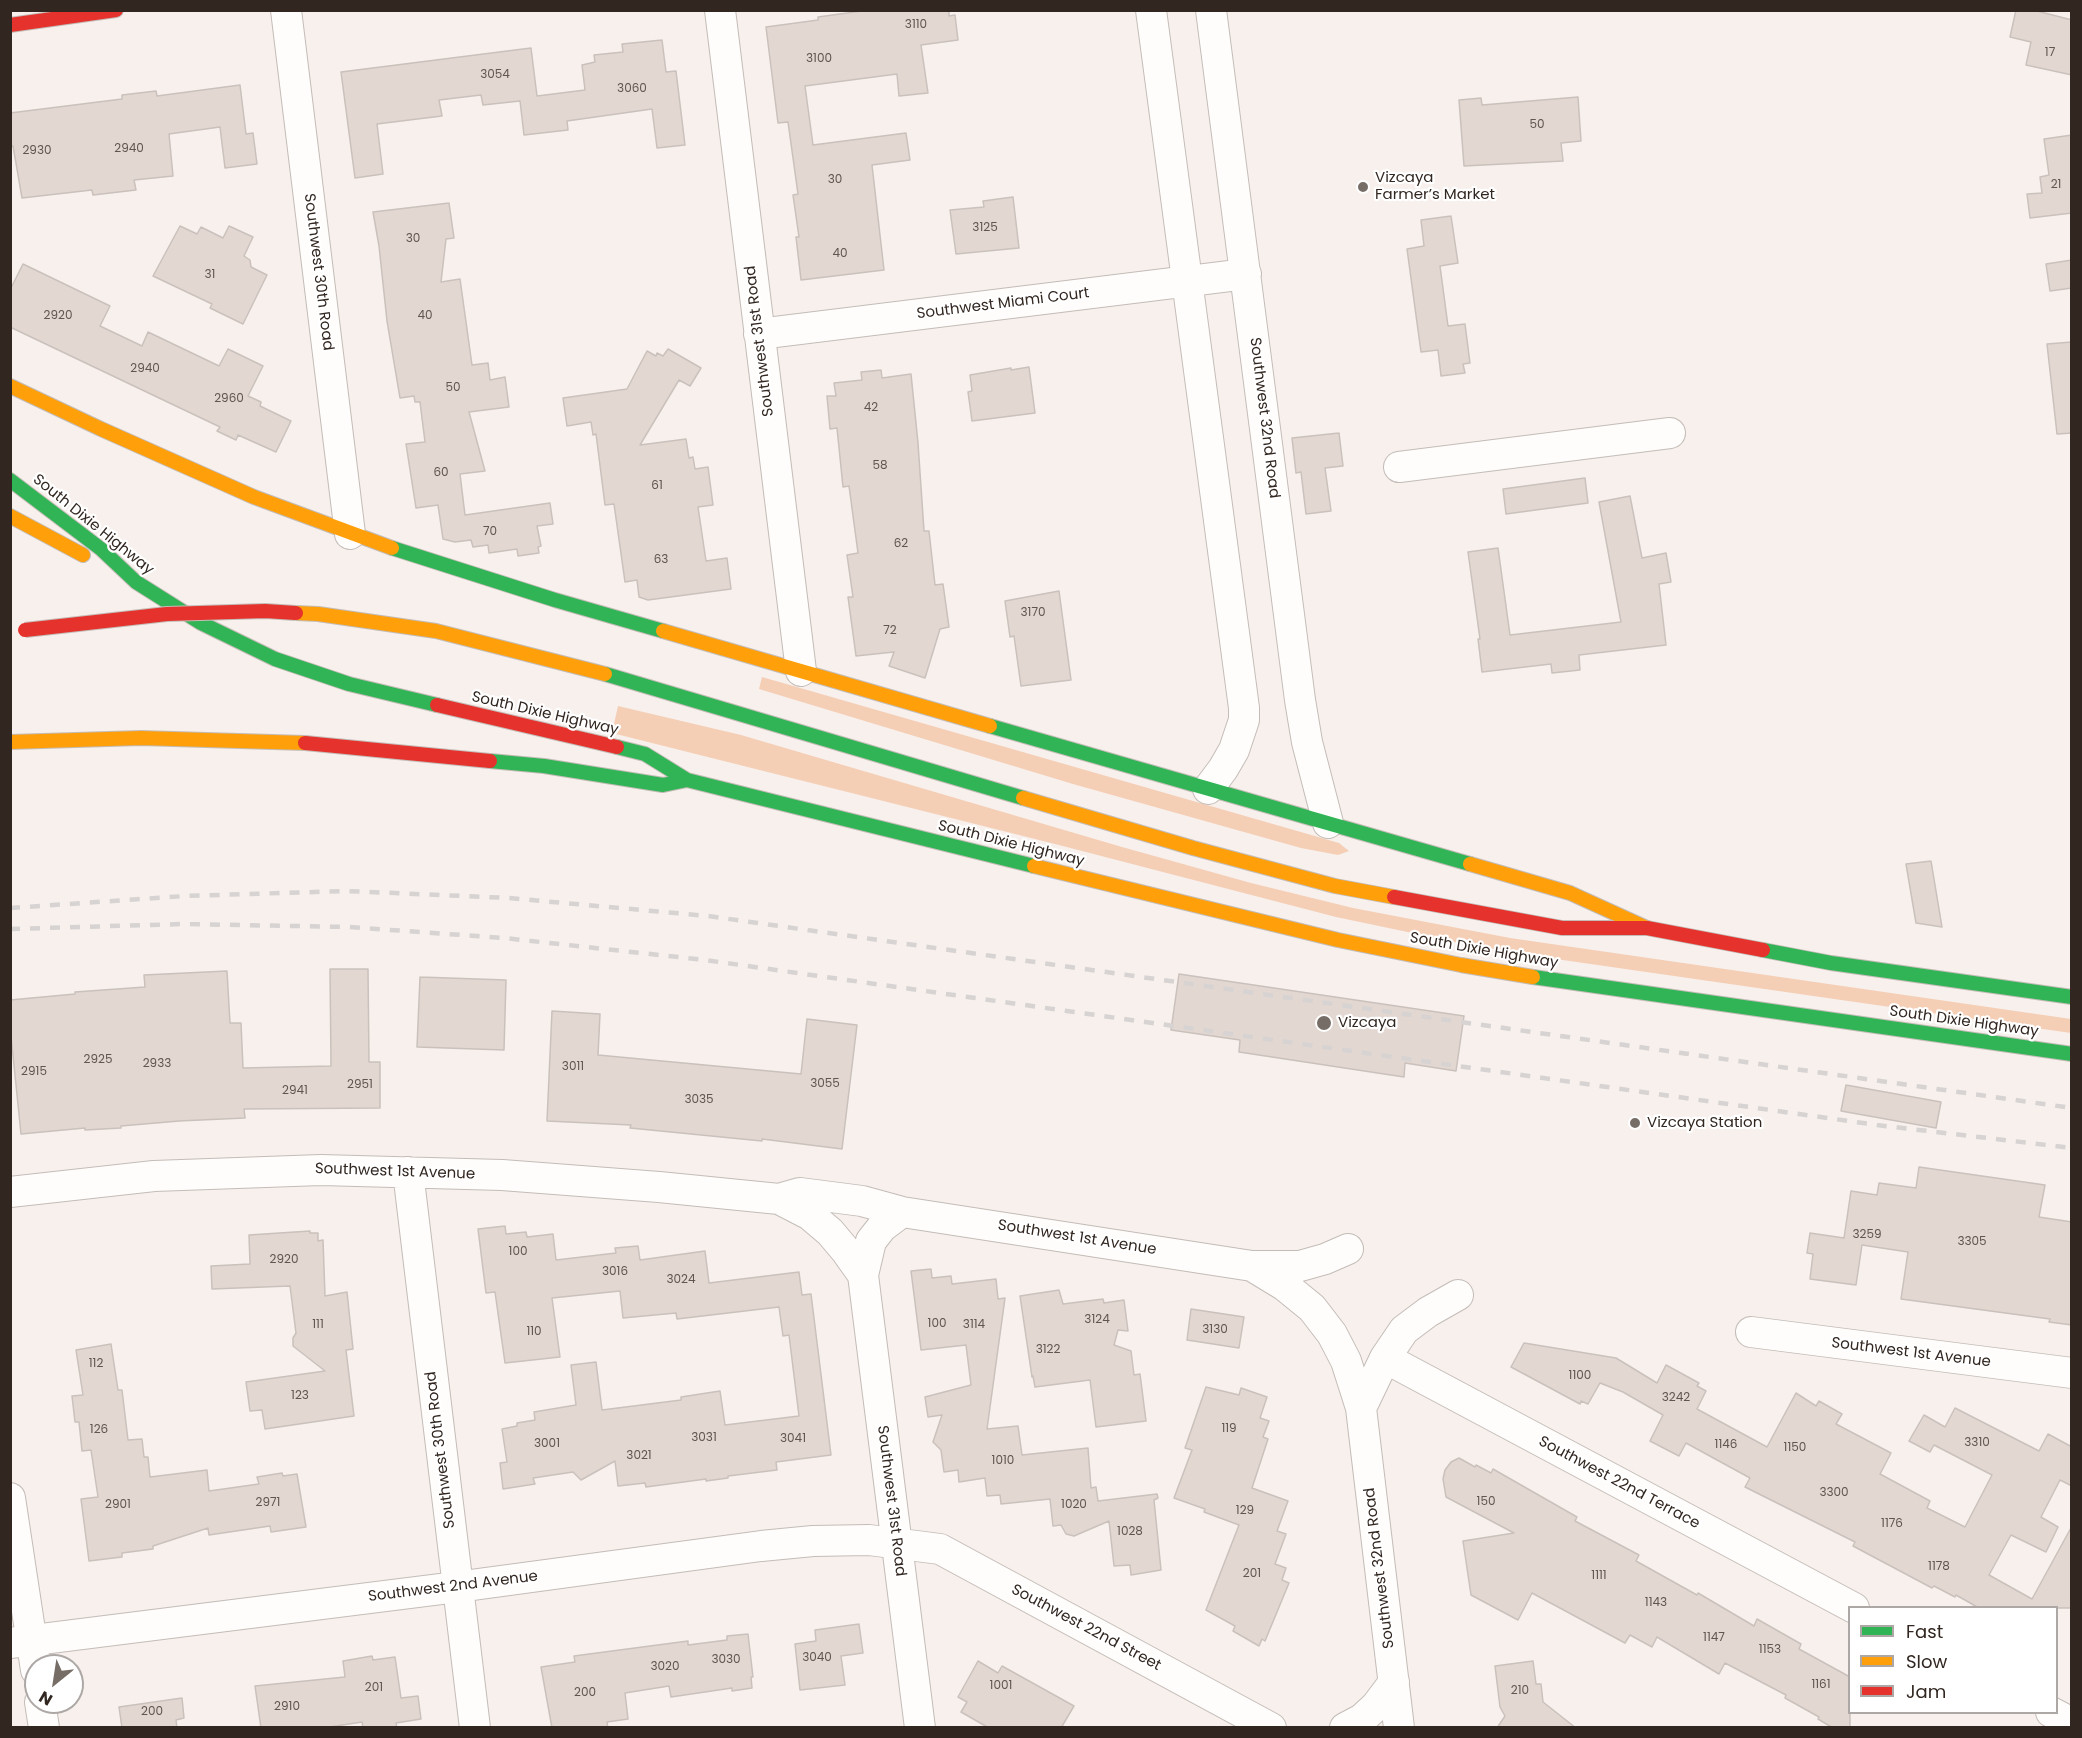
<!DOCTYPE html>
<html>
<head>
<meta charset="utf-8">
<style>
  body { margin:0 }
  #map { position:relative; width:2082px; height:1738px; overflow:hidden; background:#f7f0ec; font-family:Poppins,sans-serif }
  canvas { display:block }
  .frame { position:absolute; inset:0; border:12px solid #312620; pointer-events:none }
  .legend { position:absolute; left:1848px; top:1606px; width:210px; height:108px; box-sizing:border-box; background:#fff; border:2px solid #ada8a6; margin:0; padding:8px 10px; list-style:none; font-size:18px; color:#312620 }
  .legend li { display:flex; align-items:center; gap:12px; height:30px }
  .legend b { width:30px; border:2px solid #ada8a6 }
  .north { position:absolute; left:24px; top:1654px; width:60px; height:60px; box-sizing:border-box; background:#fff; border:2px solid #ada8a6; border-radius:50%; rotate:210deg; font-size:16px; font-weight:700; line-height:24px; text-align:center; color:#312620 }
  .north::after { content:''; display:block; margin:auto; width:21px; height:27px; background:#766d67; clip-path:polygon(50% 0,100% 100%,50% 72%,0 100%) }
</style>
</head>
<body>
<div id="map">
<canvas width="2082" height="1738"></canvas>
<div class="frame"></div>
<ul class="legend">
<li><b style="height:8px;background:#30b455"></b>Fast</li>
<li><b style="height:8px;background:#ff9f0a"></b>Slow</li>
<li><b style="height:8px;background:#e5322d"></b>Jam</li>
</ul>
<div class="north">N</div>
</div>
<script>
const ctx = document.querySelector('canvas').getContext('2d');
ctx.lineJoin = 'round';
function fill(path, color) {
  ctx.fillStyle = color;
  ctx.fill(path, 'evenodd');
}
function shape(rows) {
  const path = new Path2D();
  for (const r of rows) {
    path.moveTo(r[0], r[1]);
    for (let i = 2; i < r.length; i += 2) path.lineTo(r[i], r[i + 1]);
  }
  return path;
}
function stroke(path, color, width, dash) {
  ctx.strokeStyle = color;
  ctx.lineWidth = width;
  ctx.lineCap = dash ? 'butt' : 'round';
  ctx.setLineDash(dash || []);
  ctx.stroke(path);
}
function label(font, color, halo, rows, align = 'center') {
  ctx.font = font + ' Poppins,sans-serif';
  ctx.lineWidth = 4.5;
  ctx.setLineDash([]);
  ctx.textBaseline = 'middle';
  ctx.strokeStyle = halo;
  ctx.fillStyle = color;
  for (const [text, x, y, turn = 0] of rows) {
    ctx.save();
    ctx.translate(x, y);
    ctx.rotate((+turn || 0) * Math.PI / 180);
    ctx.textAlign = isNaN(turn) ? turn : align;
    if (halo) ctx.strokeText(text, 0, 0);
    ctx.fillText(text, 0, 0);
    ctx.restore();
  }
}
fill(shape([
  [762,677,1339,843,1349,851,1338,855,1301,848,1073,784,759,689],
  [618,706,741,735,1122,847,1251,883,1353,908,1510,938,2071,1019,2071,1033,1528,955,1460,943,1336,917,1059,845,612,733]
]), '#f5ceb6');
const building = shape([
  [869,10,949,10,949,16,955,15,958,40,921,45,928,93,899,96,897,74,805,86,813,145,906,133,910,160,872,165,884,270,801,280,796,237,799,237,793,195,798,194,788,122,778,123,766,27,818,20,818,17,869,10],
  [2016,10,2033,10,2072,20,2072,75,2026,65,2031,42,2010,37,2016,10],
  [662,40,666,72,676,71,685,145,657,148,652,109,567,121,568,130,524,135,520,101,483,105,481,95,439,100,442,116,377,124,383,174,355,178,341,72,531,48,537,96,585,90,582,65,595,62,594,55,623,52,622,44,662,40],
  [240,85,246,134,253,133,257,164,225,168,220,127,169,134,173,176,134,180,136,190,93,195,92,190,22,198,13,146,10,146,10,113,122,99,122,95,156,91,157,96,240,85],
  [1578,97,1581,141,1561,143,1563,161,1464,166,1459,100,1481,98,1482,105,1578,97],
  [2072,135,2072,213,2030,218,2027,194,2042,193,2040,177,2049,175,2044,139,2072,135],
  [1013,197,1019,248,956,254,950,210,984,207,983,201,1013,197],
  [449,203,454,238,446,239,441,282,460,279,472,365,488,363,490,380,505,377,509,407,469,412,485,471,460,474,465,515,550,503,553,524,537,526,541,546,538,547,539,553,518,556,517,549,489,553,488,545,473,547,471,540,455,542,443,539,438,505,416,508,406,444,425,442,420,402,415,402,414,396,400,398,387,321,379,246,373,212,449,203],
  [1451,216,1458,263,1440,266,1448,326,1465,324,1470,363,1463,364,1465,373,1441,376,1438,350,1421,352,1407,249,1424,246,1421,220,1451,216],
  [180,226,197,234,201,227,223,238,229,226,253,237,244,256,250,260,251,267,267,275,243,324,210,308,212,304,153,276,180,226],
  [2072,260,2072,288,2050,291,2046,264,2072,260],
  [23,264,110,306,100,326,142,346,148,332,219,366,228,349,263,366,248,396,261,402,260,406,291,421,276,452,238,435,236,440,217,431,220,427,10,327,10,290,23,264],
  [2072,342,2072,433,2057,434,2047,344,2072,342],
  [668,349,701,368,690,386,679,380,640,445,686,439,689,458,693,457,695,469,708,467,713,505,698,507,706,561,727,558,731,589,648,600,639,597,637,580,625,582,614,504,605,505,596,434,593,435,591,422,567,426,563,398,627,389,647,351,656,356,657,353,663,356,668,349],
  [1029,367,1035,413,972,421,968,392,972,391,970,375,1011,368,1011,370,1029,367],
  [881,370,882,378,911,374,918,443,924,531,929,531,935,585,943,584,949,627,940,629,925,678,889,666,894,652,856,656,848,597,853,597,847,555,858,553,849,486,843,487,837,428,830,429,827,396,836,396,834,383,862,380,861,372,881,370],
  [1339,433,1343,466,1325,468,1331,511,1306,514,1301,472,1296,473,1292,438,1339,433],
  [1585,478,1588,503,1506,514,1503,489,1585,478],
  [1630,496,1642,558,1666,553,1671,582,1659,584,1666,645,1579,655,1580,670,1552,673,1551,664,1482,672,1478,639,1480,639,1468,552,1498,548,1510,635,1621,622,1599,502,1630,496],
  [1059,591,1071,680,1021,686,1014,636,1010,637,1005,601,1059,591],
  [1931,861,1942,927,1916,923,1906,864,1931,861],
  [330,969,368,969,369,1062,380,1062,380,1108,244,1109,245,1118,179,1121,121,1126,121,1128,85,1130,85,1128,21,1134,10,1026,10,1000,75,994,75,992,145,987,144,975,227,971,230,1023,241,1023,243,1068,331,1066,330,969],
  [1179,974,1464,1016,1456,1071,1405,1063,1404,1077,1239,1052,1240,1040,1171,1030,1179,974],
  [420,977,506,980,504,1050,417,1047,420,977],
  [552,1011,600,1014,598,1055,801,1074,807,1019,857,1025,842,1149,762,1139,762,1141,630,1128,631,1125,547,1121,552,1011],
  [1846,1085,1941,1102,1936,1128,1841,1111,1846,1085],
  [1919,1167,2045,1185,2039,1217,2072,1222,2072,1325,2049,1322,2050,1319,1901,1299,1908,1252,1862,1245,1856,1285,1810,1279,1813,1254,1807,1253,1810,1233,1844,1238,1851,1191,1877,1195,1879,1183,1916,1188,1919,1167],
  [505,1226,506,1234,526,1232,527,1237,553,1234,556,1260,616,1253,615,1248,638,1246,640,1260,705,1251,709,1283,799,1272,802,1295,811,1294,831,1455,776,1462,777,1470,728,1476,728,1478,706,1481,706,1479,646,1487,645,1483,618,1486,615,1461,581,1480,573,1472,533,1478,535,1484,503,1489,500,1463,507,1462,502,1429,517,1426,517,1423,535,1420,534,1412,576,1405,571,1365,596,1362,602,1410,681,1400,681,1397,720,1391,725,1425,799,1416,789,1335,783,1336,779,1307,677,1319,676,1313,623,1318,620,1291,552,1298,560,1357,505,1363,495,1292,486,1293,478,1229,505,1226],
  [310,1231,310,1233,318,1233,318,1241,323,1240,325,1296,347,1292,353,1349,346,1350,354,1416,265,1429,262,1410,250,1411,246,1382,325,1371,293,1346,293,1338,296,1333,290,1286,212,1289,211,1266,250,1264,249,1235,310,1231],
  [931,1269,932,1278,951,1276,952,1284,996,1279,998,1299,1005,1298,987,1429,1018,1426,1022,1455,1088,1448,1091,1488,1096,1487,1098,1501,1157,1494,1158,1498,1154,1500,1161,1570,1131,1575,1130,1565,1114,1566,1109,1521,1074,1536,1066,1534,1061,1525,1053,1526,1050,1499,1001,1504,1000,1495,987,1496,985,1478,959,1482,958,1470,944,1472,941,1450,933,1442,942,1415,928,1417,925,1397,971,1385,966,1345,921,1350,911,1271,931,1269],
  [1059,1290,1063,1304,1103,1299,1104,1303,1124,1300,1128,1331,1118,1330,1114,1345,1131,1351,1134,1375,1140,1374,1146,1421,1096,1427,1090,1380,1035,1387,1033,1376,1032,1377,1020,1296,1059,1290],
  [1191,1309,1244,1317,1239,1348,1187,1340,1191,1309],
  [1524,1343,1616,1358,1657,1383,1666,1365,1699,1383,1697,1386,1706,1391,1697,1409,1767,1447,1796,1393,1816,1406,1819,1401,1842,1414,1836,1424,1891,1453,1880,1474,1930,1501,1927,1508,1965,1527,1992,1475,1934,1445,1930,1452,1909,1441,1924,1415,1945,1427,1955,1408,2039,1451,2048,1434,2072,1447,2072,1486,2060,1480,2041,1517,2058,1527,2046,1552,2011,1535,1989,1575,2032,1599,2072,1526,2072,1608,1979,1608,1956,1595,1955,1597,1934,1586,1932,1588,1853,1546,1855,1542,1745,1487,1750,1478,1686,1443,1679,1456,1650,1441,1663,1415,1623,1392,1600,1383,1588,1404,1581,1401,1580,1404,1511,1367,1524,1343],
  [111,1344,118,1390,122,1390,128,1440,142,1439,144,1457,148,1457,150,1477,207,1470,209,1491,259,1484,257,1477,282,1473,283,1476,297,1474,306,1527,271,1532,270,1526,209,1535,208,1528,153,1546,153,1549,122,1553,122,1557,89,1561,81,1499,98,1497,91,1450,82,1451,79,1422,75,1422,72,1396,83,1395,76,1350,111,1344],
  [1206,1387,1239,1395,1241,1388,1267,1397,1260,1418,1269,1421,1263,1437,1268,1439,1252,1488,1288,1501,1277,1531,1286,1534,1275,1564,1286,1568,1282,1580,1289,1583,1265,1641,1262,1639,1259,1646,1233,1631,1235,1626,1206,1610,1239,1525,1204,1512,1205,1509,1174,1498,1192,1450,1185,1448,1206,1387],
  [1459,1458,1475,1467,1476,1465,1491,1473,1493,1469,1577,1517,1575,1521,1639,1555,1636,1561,1697,1595,1698,1593,1754,1626,1757,1619,1801,1644,1799,1649,1850,1677,1850,1728,1833,1728,1818,1719,1819,1717,1785,1698,1786,1695,1725,1663,1719,1674,1657,1637,1652,1647,1630,1635,1625,1643,1532,1593,1518,1620,1471,1595,1463,1541,1514,1533,1446,1497,1443,1479,1445,1470,1451,1462,1459,1458],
  [859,1624,863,1653,841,1656,845,1685,800,1690,795,1644,816,1641,815,1630,859,1624],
  [748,1634,753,1677,751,1677,752,1688,732,1691,732,1688,671,1697,669,1686,625,1693,628,1719,607,1722,608,1728,552,1728,541,1667,575,1662,574,1656,688,1641,688,1645,727,1640,727,1636,748,1634],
  [372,1656,373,1660,395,1657,401,1698,418,1696,421,1719,396,1723,397,1728,363,1728,362,1722,323,1728,261,1728,255,1686,345,1677,343,1661,372,1656],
  [978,1661,998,1673,1002,1666,1074,1706,1061,1728,989,1728,961,1712,967,1702,958,1697,978,1661],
  [1533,1661,1536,1684,1541,1684,1543,1702,1576,1728,1497,1728,1505,1716,1500,1707,1495,1666,1533,1661],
  [182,1698,184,1718,176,1720,177,1728,122,1728,119,1707,182,1698]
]);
fill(building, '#e3d7d1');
stroke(building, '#cac1bc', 1.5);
const street = shape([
  [286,10,350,534],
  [720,10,801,671],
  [1151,10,1244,708,1244,720,1234,750,1223,769,1208,789],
  [1211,10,1300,700,1307,742,1328,823],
  [759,334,1246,274],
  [1399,467,1670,433],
  [408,1172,475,1728],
  [10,1192,154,1176,321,1170,502,1175,659,1187,779,1199,810,1215,830,1232,846,1251,863,1275],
  [779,1199,800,1193,862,1201,902,1212,1252,1266,1300,1266,1325,1259,1348,1249],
  [902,1212,882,1227,871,1241,863,1275,920,1728],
  [1252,1266,1285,1286,1312,1308,1332,1334,1346,1361,1361,1408,1399,1728],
  [1751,1332,2072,1373],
  [1385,1358,1854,1608],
  [1361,1408,1385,1358,1404,1330,1428,1312,1458,1295],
  [10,1498,36,1670],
  [10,1643,457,1587,761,1546,813,1541,869,1540,940,1549,1271,1728],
  [40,1702,44,1728],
  [2051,1712,2072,1723],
  [1345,1728,1362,1719,1376,1706,1394,1682]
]);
const fast = shape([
  [10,480,101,549,136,582,201,623,275,659,349,684,437,705],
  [392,548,555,600,663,631],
  [605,674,1023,798],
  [990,726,1470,864],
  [617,747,645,754,687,780],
  [490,761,544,766,663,785,687,780,1034,866],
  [1763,950,1831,963,2072,997],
  [1533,977,2072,1054]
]);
const slow = shape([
  [10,386,101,429,254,497,392,548],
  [10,516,83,555],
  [663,631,990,726],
  [10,742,141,738,305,743],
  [1023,798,1193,848,1335,886,1394,897],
  [1470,864,1570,893,1647,928],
  [1034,866,1338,940,1461,965,1533,977]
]);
const jam = shape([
  [10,25,116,10],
  [437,705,617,747],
  [305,743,490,761],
  [1394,897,1562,928,1647,928,1763,950]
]);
stroke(street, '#c4bcb7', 32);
stroke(fast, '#c4bcb7', 16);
stroke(slow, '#c4bcb7', 16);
stroke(jam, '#c4bcb7', 16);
stroke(street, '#fefdfc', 30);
stroke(fast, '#30b455', 14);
stroke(slow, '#ff9f0a', 14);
stroke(jam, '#e5322d', 14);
stroke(shape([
  [10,908,185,896,346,891,509,898,708,916,2072,1108],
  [10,929,183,924,349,927,504,938,705,960,1877,1125,2072,1148]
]), '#d6d3d2', 4.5, [10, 10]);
const slowBridge = shape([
  [296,613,318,614,436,631,605,674]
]);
const jamBridge = shape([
  [25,630,167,614,265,611,296,613]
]);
stroke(slowBridge, '#c4bcb7', 16, []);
stroke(jamBridge, '#c4bcb7', 16, []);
stroke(slowBridge, '#ff9f0a', 14);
stroke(jamBridge, '#e5322d', 14);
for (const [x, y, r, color] of [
  [1363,187,6,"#766d67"],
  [1324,1023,8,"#766d67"],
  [1635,1123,6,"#766d67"]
]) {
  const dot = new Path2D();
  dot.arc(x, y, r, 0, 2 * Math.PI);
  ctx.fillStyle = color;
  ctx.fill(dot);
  stroke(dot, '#fff', 2);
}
label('12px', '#60554f', null, [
  ["3110",916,25],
  ["17",2050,53],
  ["3100",819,59],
  ["3054",495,75],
  ["3060",632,89],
  ["50",1537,125],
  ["2940",129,149],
  ["2930",37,151],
  ["30",835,180],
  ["21",2056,185],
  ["3125",985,228],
  ["30",413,239],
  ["40",840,254],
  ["31",210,275],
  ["2920",58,316],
  ["40",425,316],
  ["2940",145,369],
  ["50",453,388],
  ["2960",229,399],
  ["42",871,408],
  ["58",880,466],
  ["60",441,473],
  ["61",657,486],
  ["70",490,532],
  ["62",901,544],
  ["63",661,560],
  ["3170",1033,613],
  ["72",890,631],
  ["2925",98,1060],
  ["2933",157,1064],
  ["3011",573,1067],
  ["2915",34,1072],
  ["3055",825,1084],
  ["2951",360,1085],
  ["2941",295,1091],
  ["3035",699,1100],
  ["3259",1867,1235],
  ["3305",1972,1242],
  ["100",518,1252],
  ["2920",284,1260],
  ["3016",615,1272],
  ["3024",681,1280],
  ["3124",1097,1320],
  ["100",937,1324],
  ["111",318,1325],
  ["3114",974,1325],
  ["3130",1215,1330],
  ["110",534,1332],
  ["3122",1048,1350],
  ["112",96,1364],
  ["1100",1580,1376],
  ["123",300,1396],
  ["3242",1676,1398],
  ["119",1229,1429],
  ["126",99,1430],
  ["3031",704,1438],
  ["3041",793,1439],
  ["3310",1977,1443],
  ["3001",547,1444],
  ["1146",1726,1445],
  ["1150",1795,1448],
  ["3021",639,1456],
  ["1010",1003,1461],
  ["3300",1834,1493],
  ["150",1486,1502],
  ["2971",268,1503],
  ["2901",118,1505],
  ["1020",1074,1505],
  ["129",1245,1511],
  ["1176",1892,1524],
  ["1028",1130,1532],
  ["1178",1939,1567],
  ["201",1252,1574],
  ["1111",1599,1576],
  ["1143",1656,1603],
  ["1147",1714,1638],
  ["1153",1770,1650],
  ["3040",817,1658],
  ["3030",726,1660],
  ["3020",665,1667],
  ["1161",1821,1685],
  ["1001",1001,1686],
  ["201",374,1688],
  ["210",1520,1691],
  ["200",585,1693],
  ["2910",287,1707],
  ["200",152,1712]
]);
label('15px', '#312620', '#fff', [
  ["Vizcaya",1375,178],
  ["Farmer’s Market",1375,195],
  ["Vizcaya",1338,1023],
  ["Vizcaya Station",1647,1123]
], 'left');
label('15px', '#312620', '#fff', [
  ["Southwest 30th Road",318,272,83],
  ["Southwest Miami Court",1003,304,-7],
  ["Southwest 31st Road",760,341,-97],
  ["Southwest 32nd Road",1264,418,83],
  ["South Dixie Highway",93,525,39],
  ["South Dixie Highway",545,714,13],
  ["South Dixie Highway",1011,844,14],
  ["South Dixie Highway",1484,951,10],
  ["South Dixie Highway",1964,1022,8],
  ["Southwest 1st Avenue",395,1172,2],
  ["Southwest 1st Avenue",1077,1238,9],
  ["Southwest 1st Avenue",1911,1353,7],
  ["Southwest 30th Road",441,1450,-97],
  ["Southwest 22nd Terrace",1619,1483,28],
  ["Southwest 31st Road",891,1501,83],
  ["Southwest 32nd Road",1380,1568,-97],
  ["Southwest 2nd Avenue",453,1587,-7],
  ["Southwest 22nd Street",1086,1628,28]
]);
</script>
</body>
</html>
